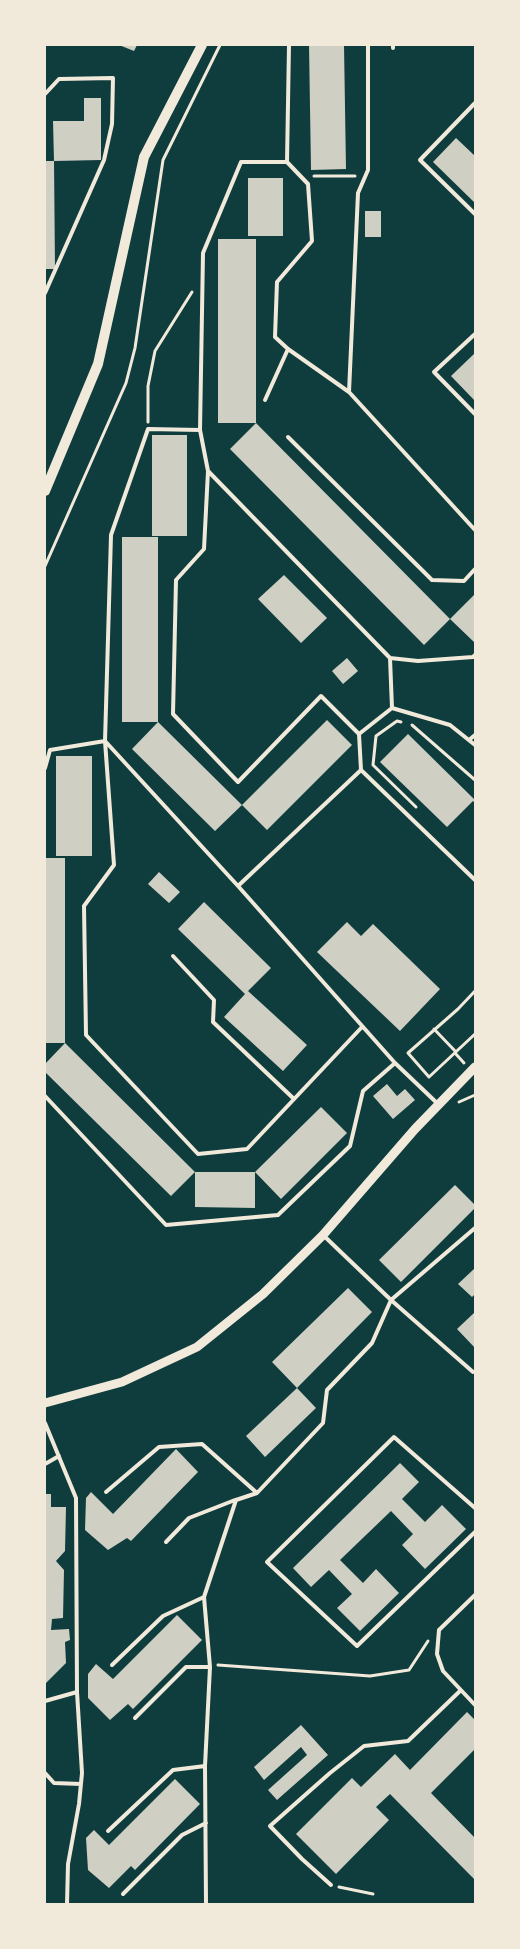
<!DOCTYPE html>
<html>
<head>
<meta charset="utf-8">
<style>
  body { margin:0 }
  #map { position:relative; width:520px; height:1949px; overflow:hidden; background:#0f3d3e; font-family:"Work Sans",sans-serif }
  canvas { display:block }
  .frame { position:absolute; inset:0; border:46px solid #f1e9da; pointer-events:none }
</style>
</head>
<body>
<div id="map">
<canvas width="520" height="1949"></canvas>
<div class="frame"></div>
</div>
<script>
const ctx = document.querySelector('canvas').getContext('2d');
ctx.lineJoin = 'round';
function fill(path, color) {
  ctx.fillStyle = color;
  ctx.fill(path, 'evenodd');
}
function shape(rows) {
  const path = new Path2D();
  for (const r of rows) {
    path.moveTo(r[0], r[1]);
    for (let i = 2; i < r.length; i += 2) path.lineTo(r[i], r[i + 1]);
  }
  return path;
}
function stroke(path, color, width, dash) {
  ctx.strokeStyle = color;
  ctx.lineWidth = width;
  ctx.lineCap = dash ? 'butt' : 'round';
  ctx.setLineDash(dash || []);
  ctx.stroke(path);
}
fill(shape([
  [119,45,137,45,134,51],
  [309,45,344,45,346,169,311,170],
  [84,98,101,98,101,160,54,161,53,121,84,121],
  [456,138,475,156,475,203,433,162],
  [45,161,54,161,55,269,45,269],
  [248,178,283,178,283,236,248,236],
  [365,211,381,211,381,237,365,237],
  [218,239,256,239,256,423,218,423],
  [475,353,475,401,451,376],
  [256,423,450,619,424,645,230,449],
  [152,435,187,435,187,536,152,536],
  [122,537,158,537,158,722,122,722],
  [284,575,327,618,301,643,258,599],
  [475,594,475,643,450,619],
  [347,658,358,671,343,684,332,671],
  [327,720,352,745,267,830,242,805],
  [158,722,242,805,215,831,132,749],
  [408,734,475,800,475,803,473,801,447,827,380,762],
  [56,756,92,756,92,856,56,856],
  [45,858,65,858,65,1043,45,1043],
  [159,872,180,892,169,903,148,884],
  [204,902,271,968,248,991,307,1045,283,1071,224,1017,245,994,178,929],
  [347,922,361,936,373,924,440,989,400,1031,317,952],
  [65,1043,195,1172,171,1196,45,1072,45,1064],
  [387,1084,397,1096,405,1089,415,1100,393,1119,373,1096],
  [321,1107,347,1133,281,1199,255,1172],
  [195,1172,255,1172,255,1208,195,1207],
  [455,1185,475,1205,475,1208,401,1282,379,1260],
  [475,1268,475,1294,472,1297,458,1284],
  [348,1288,372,1312,297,1388,272,1362],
  [475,1312,475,1348,457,1329],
  [297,1388,316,1408,265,1457,246,1436],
  [176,1449,198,1472,131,1541,127,1538,108,1550,85,1530,86,1498,91,1492,113,1514],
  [400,1463,419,1482,402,1499,425,1522,442,1505,466,1529,425,1569,402,1545,413,1534,391,1511,340,1560,363,1583,376,1569,399,1593,360,1631,337,1608,352,1594,329,1570,311,1587,293,1568],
  [45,1494,51,1494,51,1507,66,1507,65,1551,56,1561,64,1570,63,1618,52,1619,51,1630,69,1629,70,1640,65,1642,66,1663,45,1684],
  [177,1615,202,1640,133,1709,128,1704,110,1720,88,1698,88,1674,96,1664,113,1679],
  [467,1712,475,1720,475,1749,431,1793,475,1838,475,1880,390,1794,376,1807,389,1820,336,1874,296,1834,352,1778,361,1787,395,1754,410,1770],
  [301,1725,328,1755,277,1800,268,1790,307,1755,301,1747,264,1780,254,1767],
  [175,1779,200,1804,135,1870,131,1866,109,1888,88,1870,86,1838,94,1830,109,1845]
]), '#cfcfc3');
stroke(shape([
  [314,176,355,176],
  [148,422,148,386,155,351,192,292],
  [45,566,126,383,135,348,163,160,220,45],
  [401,722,397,721,376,736,373,765,416,807],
  [412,725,475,780],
  [475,991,458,1009,408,1053,429,1077,475,1034],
  [434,1029,456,1052],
  [455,1053,464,1063],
  [459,1102,475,1095],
  [218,1665,370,1676,409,1670,428,1641],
  [339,1887,373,1894]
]), '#f1e9da', 3);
stroke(shape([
  [289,45,287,162,308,184,312,241,277,282,275,337,288,349,349,392,358,193,368,170,368,45],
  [393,45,393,48],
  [45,94,59,79,113,78,112,124,104,160,45,293],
  [475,103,420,160,475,214],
  [287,162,241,162,203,253,200,430,208,471,390,658,418,661,473,657,475,655],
  [475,334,434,372,475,414],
  [349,392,475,530],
  [265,400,288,349],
  [200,430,148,429,111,535,105,741,238,886,395,1063,438,1104],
  [288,437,432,580,464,581,475,569],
  [208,471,204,549,176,580,173,714,238,782,321,696,359,734],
  [390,658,392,708,359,734,361,770,475,880],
  [392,708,450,725,475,745],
  [469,740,475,735],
  [45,768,50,750,105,741,114,865,84,906,86,1035,198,1154,247,1149,362,1027],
  [238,886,361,770],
  [173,956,214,1000,213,1022,294,1099],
  [45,1096,166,1225,278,1215,350,1146,363,1091,395,1063],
  [323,1235,391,1300,475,1228],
  [45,1423,76,1498,77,1692,82,1773,79,1804,68,1864,67,1904],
  [45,1464,59,1456],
  [106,1492,159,1447,202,1444,257,1493],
  [475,1508,394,1437,267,1562,357,1646,475,1532],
  [166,1542,189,1518,235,1500],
  [475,1595,439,1630,437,1654,443,1671,475,1705],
  [112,1665,163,1616,204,1597],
  [45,1701,77,1692],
  [135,1718,186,1667,210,1667],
  [45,1773,54,1783,81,1784],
  [108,1831,173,1770,205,1766],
  [331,1885,302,1859,270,1826,330,1773,364,1746,408,1741,460,1691],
  [123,1894,182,1835,206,1823],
  [206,1904,205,1766,210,1667,204,1597,236,1500,257,1493,323,1423,327,1390,372,1343,391,1300,473,1372]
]), '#f1e9da', 4);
stroke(shape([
  [45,1403,122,1382,197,1347,263,1294,323,1235,415,1129,475,1067]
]), '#f1e9da', 9);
stroke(shape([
  [45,491,98,364,144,157,202,45]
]), '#f1e9da', 10);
</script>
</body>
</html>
